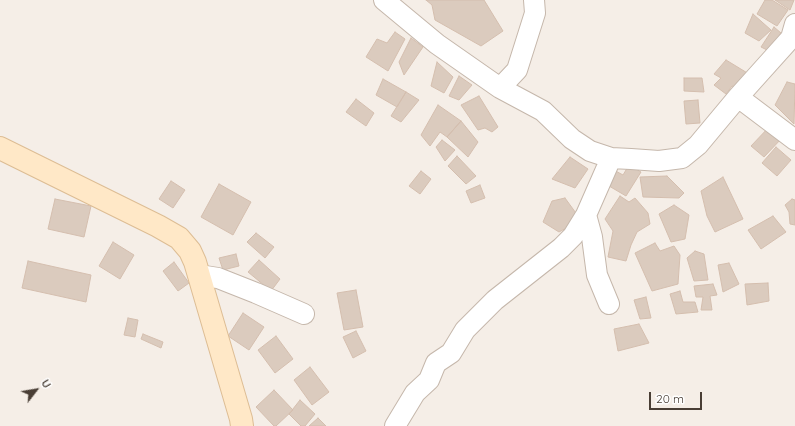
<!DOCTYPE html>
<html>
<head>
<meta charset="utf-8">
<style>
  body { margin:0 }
  #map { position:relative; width:795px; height:426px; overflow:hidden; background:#f5eee7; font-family:Quicksand,sans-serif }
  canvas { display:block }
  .north { position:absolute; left:16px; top:370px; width:40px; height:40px; -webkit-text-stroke:3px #fff; paint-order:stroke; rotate:59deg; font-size:11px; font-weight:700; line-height:16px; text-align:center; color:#493e35 }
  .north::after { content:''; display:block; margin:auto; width:14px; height:18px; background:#493e35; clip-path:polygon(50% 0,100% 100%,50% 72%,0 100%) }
  .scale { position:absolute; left:649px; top:392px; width:53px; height:18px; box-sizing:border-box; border:2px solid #493e35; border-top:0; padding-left:5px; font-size:12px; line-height:14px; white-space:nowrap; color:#493e35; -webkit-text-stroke:3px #fff; paint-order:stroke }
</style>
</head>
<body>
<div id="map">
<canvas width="795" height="426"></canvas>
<div class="north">U</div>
<div class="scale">20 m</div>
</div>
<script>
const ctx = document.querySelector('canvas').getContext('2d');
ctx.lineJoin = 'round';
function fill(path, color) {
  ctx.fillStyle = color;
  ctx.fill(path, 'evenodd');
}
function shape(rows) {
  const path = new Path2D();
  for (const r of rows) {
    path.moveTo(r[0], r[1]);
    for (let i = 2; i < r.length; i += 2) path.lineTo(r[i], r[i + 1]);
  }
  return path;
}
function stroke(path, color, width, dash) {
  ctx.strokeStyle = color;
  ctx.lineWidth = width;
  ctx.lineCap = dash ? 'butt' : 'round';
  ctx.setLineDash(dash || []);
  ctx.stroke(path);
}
const building = shape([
  [426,0,484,0,503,31,481,46,435,20,432,5,426,0],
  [765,0,772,0,788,10,777,26,757,14,765,0],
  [775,0,794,0,790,10,775,0],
  [753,14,771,30,759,41,745,33,753,14],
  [774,27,781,33,771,52,761,47,774,27],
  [395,32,405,39,388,71,366,57,377,39,387,43,395,32],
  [411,38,423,47,404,75,399,62,411,38],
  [726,60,749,74,737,88,732,86,726,94,714,85,721,78,714,74,726,60],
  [437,62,453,77,444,93,431,86,437,62],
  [459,76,472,85,459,100,449,96,459,76],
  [684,78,702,78,704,92,684,91,684,78],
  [383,79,406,92,397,107,376,95,383,79],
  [787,82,795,84,794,124,775,105,787,82],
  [406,92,419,100,401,122,391,116,406,92],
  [479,96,498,127,492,132,485,128,478,130,461,105,479,96],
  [356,99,374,113,366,126,346,112,356,99],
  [698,100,700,123,686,124,684,101,698,100],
  [438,105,461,121,447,137,440,132,430,146,421,135,438,105],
  [461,121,478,142,468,157,447,137,461,121],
  [770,126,783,137,764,157,751,146,770,126],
  [442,140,455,150,445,161,436,147,442,140],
  [776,147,791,160,777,176,762,163,776,147],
  [457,156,476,176,466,184,448,166,457,156],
  [570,157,588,169,575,188,552,179,570,157],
  [629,165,641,172,626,196,604,183,612,169,623,175,629,165],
  [421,171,431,179,420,194,409,186,421,171],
  [667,176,684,193,679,198,643,197,640,177,667,176],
  [723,177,743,219,715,232,707,216,701,191,723,177],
  [171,181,185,190,173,208,159,199,171,181],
  [219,184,251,202,233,235,201,217,219,184],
  [480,185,485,198,471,203,466,191,480,185],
  [620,196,629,202,635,198,648,213,650,224,637,232,631,245,626,261,608,257,613,231,605,219,620,196],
  [565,198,581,220,559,232,543,222,552,201,565,198],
  [55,199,91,206,84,237,48,229,55,199],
  [792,199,795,200,795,225,790,224,789,212,785,205,792,199],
  [674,205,689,215,685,239,671,242,659,214,674,205],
  [773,216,786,232,761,249,748,230,773,216],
  [256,233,274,247,265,258,247,242,256,233],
  [113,242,134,255,120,279,99,266,113,242],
  [655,243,660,251,674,246,680,255,678,284,652,291,635,253,655,243],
  [695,251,704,254,708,280,694,281,687,258,695,251],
  [236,254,239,266,223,270,219,258,236,254],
  [259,260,280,279,271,291,248,272,259,260],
  [28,261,91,275,86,302,22,288,28,261],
  [174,262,189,283,178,291,163,271,174,262],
  [729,263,739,284,723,292,718,265,729,263],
  [768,283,769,301,747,305,745,284,768,283],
  [713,284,717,295,710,296,712,310,701,310,703,297,696,297,694,286,713,284],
  [356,290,363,327,344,330,337,293,356,290],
  [680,291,683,302,695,302,698,312,676,314,670,294,680,291],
  [646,297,651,318,640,319,634,300,646,297],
  [243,313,264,327,249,350,228,336,243,313],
  [128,318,138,320,135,337,124,335,128,318],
  [639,324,649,343,618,351,614,329,639,324],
  [356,331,366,351,353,358,343,337,356,331],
  [143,334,163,342,161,348,141,339,143,334],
  [276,336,293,359,275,373,258,350,276,336],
  [310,367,329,392,312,405,294,380,310,367],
  [274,390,293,410,276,426,274,426,256,407,274,390],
  [300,400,315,414,305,426,301,426,289,414,300,400],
  [318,418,326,426,309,426,318,418]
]);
fill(building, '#dbcbbe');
stroke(building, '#d4beae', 1);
const street = shape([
  [384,0,437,44,500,88,543,111,572,139,590,151,611,158,631,159,659,161,682,158,698,145,738,97,791,38,795,24],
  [500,88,517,70,535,13,534,0],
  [738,97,795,140],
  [586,215,592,237,597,275,609,304],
  [199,275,218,278,256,293,304,314],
  [395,426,415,393,429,380,436,363,451,353,465,330,495,300,561,248,573,236,586,215,611,158]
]);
const secondary = shape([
  [0,148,158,226,179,238,190,251,195,262,241,419,242,426]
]);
stroke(street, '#c5b7ab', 22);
stroke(secondary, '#ddbd94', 24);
stroke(street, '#fff', 20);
stroke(secondary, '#ffe8c7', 22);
</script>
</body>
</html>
